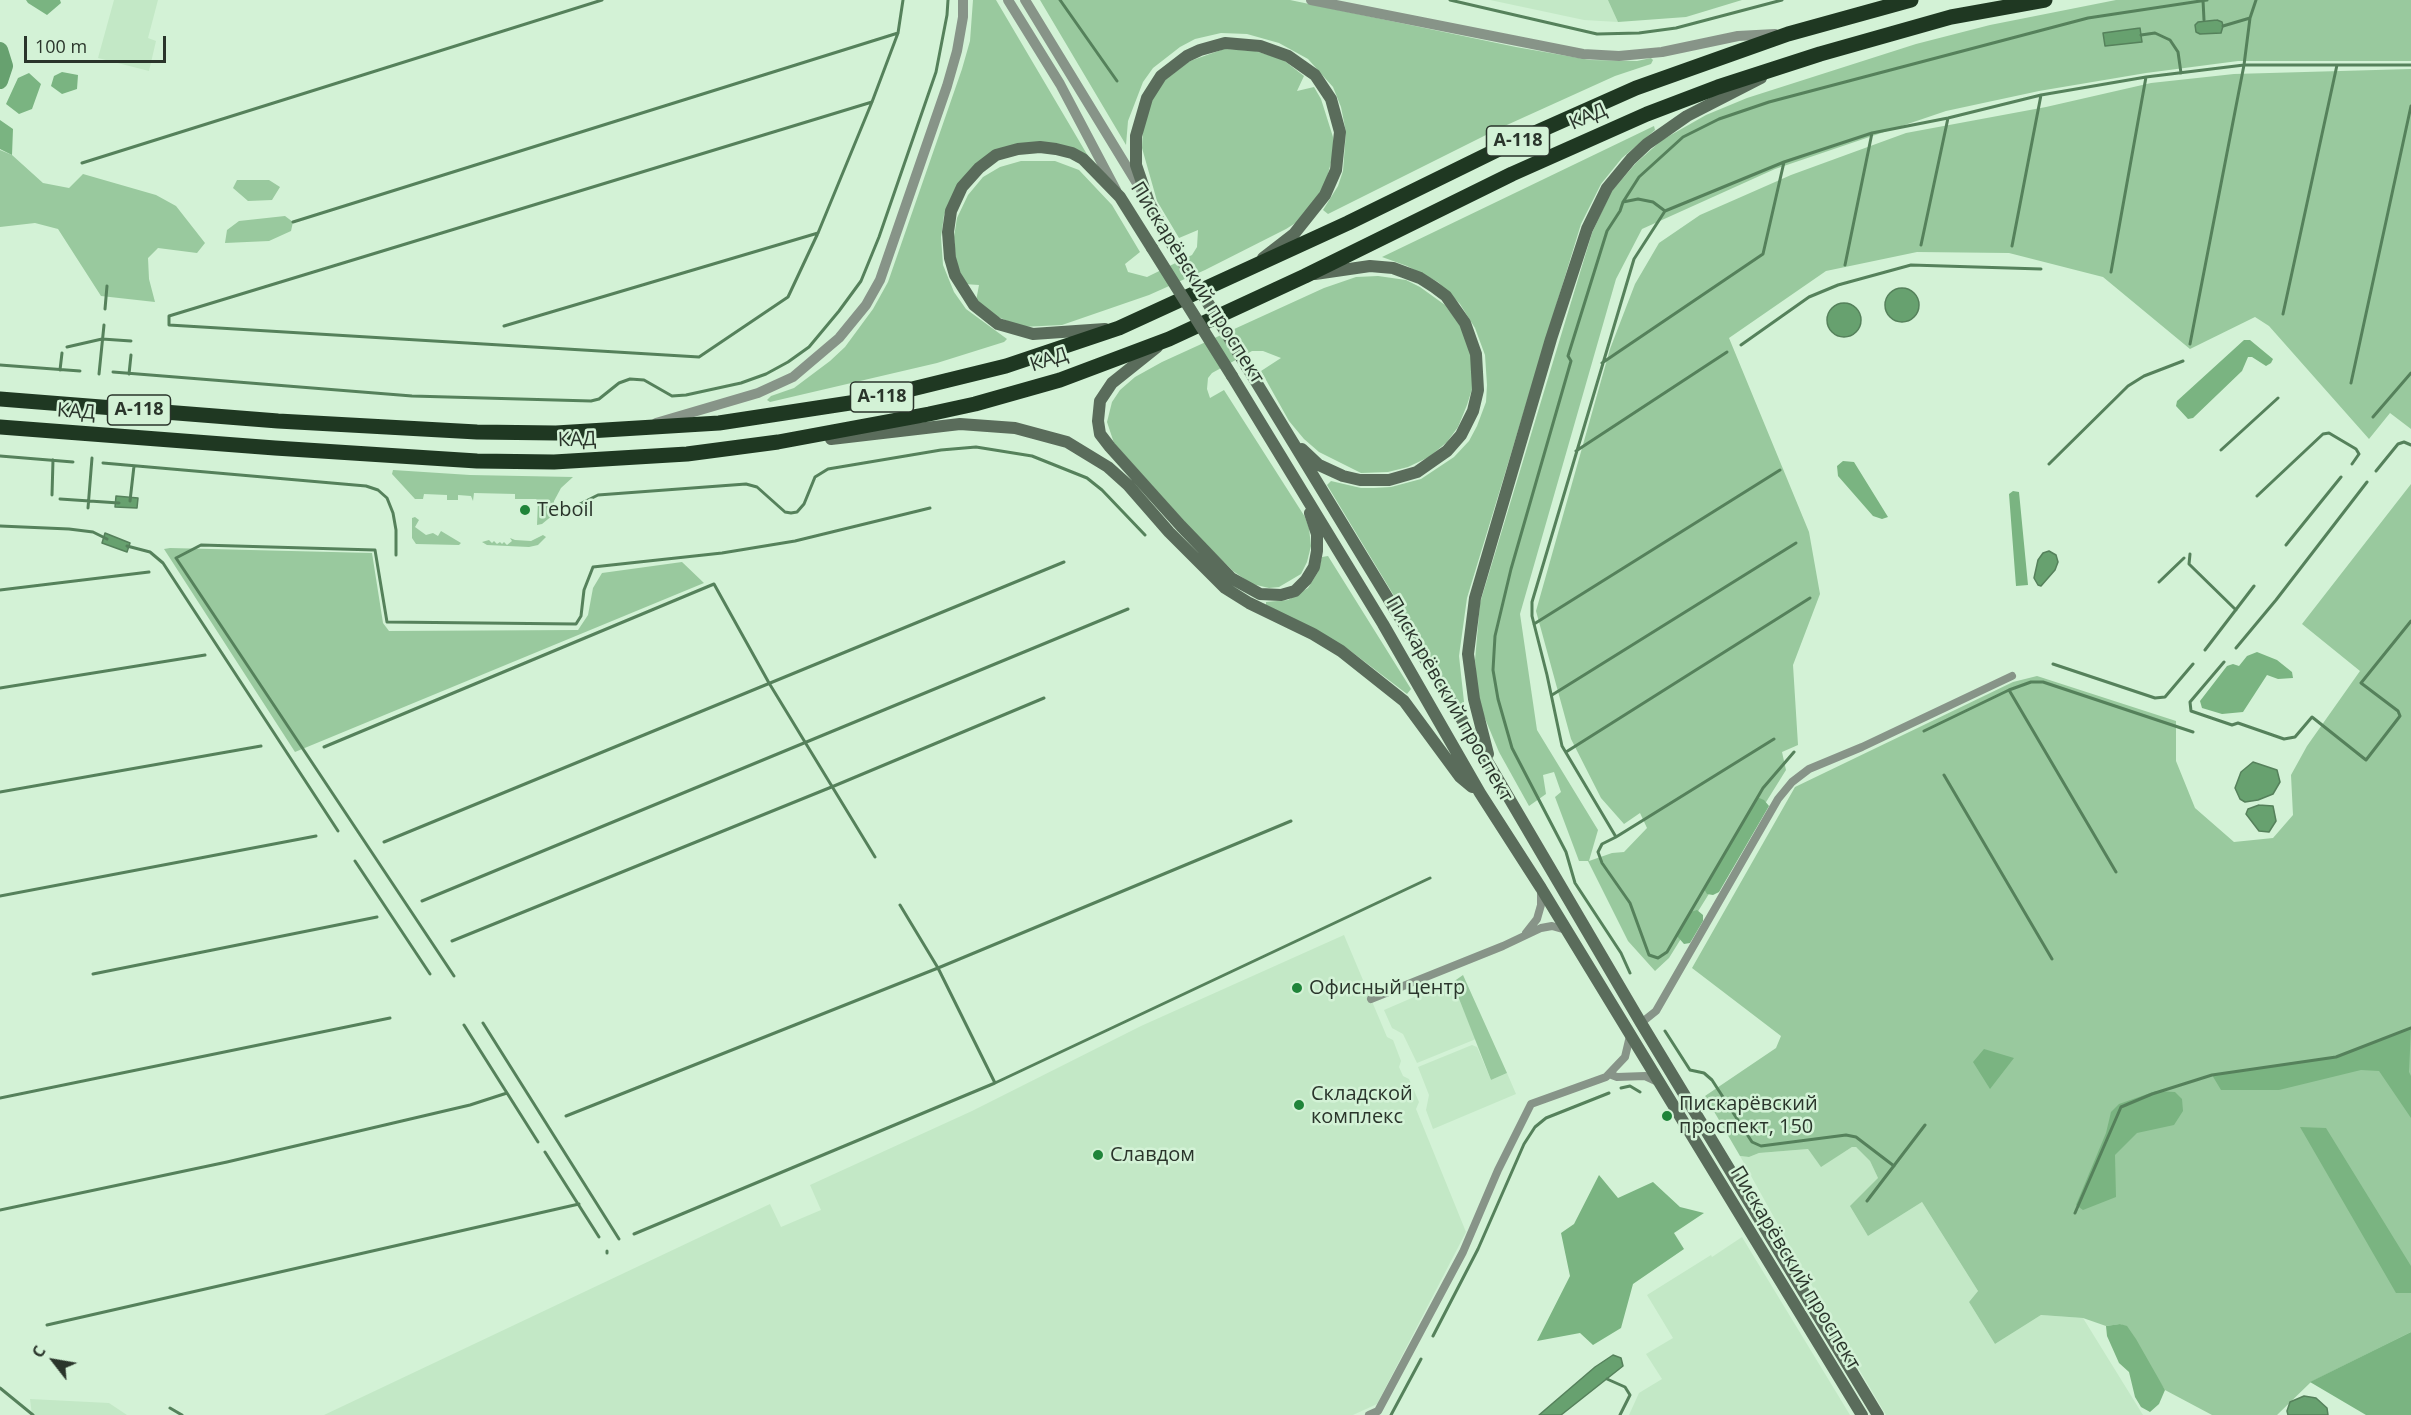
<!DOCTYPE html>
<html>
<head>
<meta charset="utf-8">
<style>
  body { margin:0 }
  #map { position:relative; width:2411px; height:1415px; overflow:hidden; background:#d3f2d6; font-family:"Open Sans",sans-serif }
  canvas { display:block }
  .north { position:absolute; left:24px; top:1331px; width:60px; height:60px; -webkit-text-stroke:4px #d3f2d6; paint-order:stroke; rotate:301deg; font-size:16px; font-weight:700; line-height:24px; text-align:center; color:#2a352b }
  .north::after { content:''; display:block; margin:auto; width:21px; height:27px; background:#2a352b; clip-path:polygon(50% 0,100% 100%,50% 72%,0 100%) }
  .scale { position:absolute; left:24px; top:36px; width:142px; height:27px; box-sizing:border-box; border:3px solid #2a352b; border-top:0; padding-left:8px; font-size:18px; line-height:21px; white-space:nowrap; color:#2a352b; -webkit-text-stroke:4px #d3f2d6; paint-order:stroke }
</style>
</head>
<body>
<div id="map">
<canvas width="2411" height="1415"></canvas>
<div class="north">С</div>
<div class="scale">100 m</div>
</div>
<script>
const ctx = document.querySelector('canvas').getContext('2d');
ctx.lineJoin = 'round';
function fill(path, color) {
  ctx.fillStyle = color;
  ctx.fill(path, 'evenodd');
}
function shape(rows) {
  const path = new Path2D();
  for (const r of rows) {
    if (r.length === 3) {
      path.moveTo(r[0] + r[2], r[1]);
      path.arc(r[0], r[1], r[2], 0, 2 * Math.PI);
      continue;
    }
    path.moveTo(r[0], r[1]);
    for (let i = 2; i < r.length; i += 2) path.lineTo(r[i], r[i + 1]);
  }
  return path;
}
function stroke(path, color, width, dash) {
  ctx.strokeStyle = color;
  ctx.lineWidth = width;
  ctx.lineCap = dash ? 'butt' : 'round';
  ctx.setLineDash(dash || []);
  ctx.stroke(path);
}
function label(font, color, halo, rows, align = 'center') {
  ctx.font = font + ' "Open Sans",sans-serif';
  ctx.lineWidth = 5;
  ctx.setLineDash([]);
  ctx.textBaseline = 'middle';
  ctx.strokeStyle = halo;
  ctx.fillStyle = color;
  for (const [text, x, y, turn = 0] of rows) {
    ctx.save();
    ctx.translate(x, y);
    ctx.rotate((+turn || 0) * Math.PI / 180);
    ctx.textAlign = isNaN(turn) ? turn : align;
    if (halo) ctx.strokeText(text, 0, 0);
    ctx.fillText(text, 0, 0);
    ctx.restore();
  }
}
fill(shape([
  [114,0,158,0,148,38,156,41,149,71,98,58],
  [1490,0,1677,0,1618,22,1584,20],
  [1344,935,1387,1037,1393,1040,1401,1061,1399,1067,1403,1076,1409,1079,1419,1102,1416,1109,1466,1232,1377,1404,1353,1415,324,1415,770,1204,781,1227,821,1210,810,1185,972,1111,1141,1026],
  [1454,987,1476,1039,1417,1063,1403,1034,1392,1028,1384,1010,1435,988],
  [1472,1045,1477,1047,1491,1080,1507,1073,1516,1094,1433,1129,1426,1110,1429,1095,1418,1067],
  [1852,1147,1856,1147,1870,1161,1878,1178,1868,1236,1922,1202,1978,1291,1969,1302,1995,1344,2041,1315,2083,1318,2143,1415,1886,1415,1847,1349,1740,1156,1749,1157,1759,1153,1808,1149,1821,1166],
  [1742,1237,1850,1415,1629,1415,1639,1393,1662,1379,1646,1354,1673,1338,1647,1295,1711,1255,1712,1257],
  [30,1399,109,1403,127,1415,32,1415]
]), '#c3e8c6');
fill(shape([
  [973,0,996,0,1088,156,1014,147,957,187,944,215,941,237,943,265,954,292,966,309,1007,339,1004,342,937,363,770,402,767,400,771,396,794,388,830,361,845,347,873,309,888,282,962,69,970,41],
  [1040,0,1290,0,1516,47,1590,60,1637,61,1651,58,1653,60,1651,64,1615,76,1498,129,1328,214,1323,210,1338,186,1343,171,1346,132,1341,107,1333,87,1308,59,1279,43,1247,34,1221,33,1195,39,1180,47,1153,68,1143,82,1128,121,1126,145],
  [1608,0,1742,0,1686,17,1618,22],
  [2116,0,2411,0,2411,61,2238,61,2146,73,2039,91,1946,111,1775,169,1642,229,1616,279,1520,614,1537,730,1598,830,1589,861,1612,853,1624,852,1647,828,1640,813,1624,824,1601,798,1571,739,1536,611,1610,349,1635,284,1659,243,1700,215,1791,175,1906,133,2046,107,2151,83,2234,74,2411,69,2411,429,2390,413,2369,439,2269,326,2255,317,2190,349,2103,277,2009,253,1917,252,1826,271,1729,338,1809,532,1820,594,1793,665,1798,745,1782,752,1786,770,1669,958,1655,971,1628,941,1588,861,1579,861,1555,797,1561,792,1554,772,1543,775,1546,794,1529,806,1499,752,1484,716,1478,699,1475,660,1480,603,1592,233,1611,192,1636,163,1662,140,1706,115,1747,98,1916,44,1990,25],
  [1224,49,1255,51,1282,59,1304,76,1297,91,1314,87,1321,99,1333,137,1333,155,1325,185,1302,219,1286,229,1205,270,1149,295,1062,325,1022,327,991,314,976,301,979,285,964,284,956,261,954,237,957,218,968,195,983,177,1000,167,1021,161,1055,161,1079,170,1112,205,1140,252,1125,264,1128,272,1147,277,1192,255,1197,247,1198,230,1179,238,1157,201,1142,148,1143,126,1152,99,1165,80,1190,61],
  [1654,126,1655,130,1622,158,1601,184,1581,224,1467,598,1459,656,1464,702,1460,705,1327,485,1331,481,1361,488,1374,488,1391,487,1421,479,1454,457,1469,441,1477,426,1486,402,1487,385,1485,355,1475,328,1460,304,1438,282,1407,266,1382,257],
  [0,150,12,155,43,183,69,188,83,174,156,195,176,206,205,243,197,253,158,248,148,258,149,279,155,302,101,296,58,229,35,223,0,227],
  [237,180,269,180,280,187,272,200,248,201,233,188],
  [285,216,293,222,291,231,269,241,225,243,227,230,239,221],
  [1378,276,1406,280,1420,287,1445,305,1463,329,1475,366,1473,386,1467,405,1458,427,1447,442,1429,457,1408,467,1388,472,1361,473,1319,452,1304,439,1289,421,1261,371,1281,358,1263,351,1252,351,1212,373,1208,378,1207,389,1210,398,1224,390,1305,517,1309,528,1311,546,1307,562,1301,574,1279,587,1269,588,1252,584,1233,571,1193,531,1114,443,1107,422,1112,402,1120,390,1135,377,1162,362,1324,288,1356,277],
  [393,470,470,475,573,477,561,488,554,501,553,515,542,524,537,525,538,501,536,499,515,499,515,494,474,493,473,501,471,496,458,495,458,500,447,500,447,495,424,494,423,499,415,499,392,474],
  [2411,484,2411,1332,2311,1382,2277,1415,2212,1415,2165,1390,2121,1324,2106,1326,2083,1318,2041,1315,1995,1344,1969,1302,1978,1291,1922,1202,1868,1236,1850,1206,1878,1178,1870,1161,1856,1147,1852,1147,1821,1167,1808,1149,1759,1153,1749,1157,1740,1156,1705,1096,1776,1048,1781,1036,1692,968,1795,787,2013,682,2037,676,2176,721,2176,761,2195,808,2234,842,2273,838,2293,815,2291,775,2307,746,2360,671,2302,624],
  [415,517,419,520,415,527,426,535,433,533,438,536,441,531,461,543,459,545,416,544,412,538,412,518],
  [543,535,546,537,538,545,529,547,487,545,482,542,489,540,492,543,494,541,497,544,500,542,502,544,504,542,507,545,512,541,510,538,515,540,531,541],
  [170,548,372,553,383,623,389,631,578,630,588,615,593,588,602,573,682,562,704,583,295,752,164,549],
  [1328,556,1411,689,1407,694,1348,649,1266,605,1266,602,1288,600,1308,588,1318,572,1322,557],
  [1463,975,1507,1073,1491,1080,1454,986,1453,982]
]), '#99c99e');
fill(shape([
  [26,0,60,0,61,3,47,15,28,3],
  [62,72,78,75,77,89,62,94,51,86,54,76],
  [29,73,41,84,32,109,19,114,6,104,18,78],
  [0,120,13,129,12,155,0,149],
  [2244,340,2250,340,2273,359,2271,363,2266,366,2252,357,2248,357,2242,371,2193,418,2188,419,2176,406,2177,401],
  [1843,461,1854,462,1888,517,1882,519,1873,516,1838,476,1837,466],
  [2013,491,2019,492,2028,585,2016,586,2009,494],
  [2257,652,2277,660,2292,672,2293,678,2278,679,2267,675,2243,712,2222,714,2202,708,2200,701,2227,666,2233,664,2239,666,2247,656],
  [1757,797,1764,800,1769,806,1719,892,1713,895,1707,894,1704,889],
  [1697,910,1703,915,1703,921,1690,943,1684,944,1677,936,1691,912],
  [2411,1028,2409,1072,2411,1076,2411,1118,2379,1071,2361,1070,2279,1090,2221,1090,2212,1075,2336,1057],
  [1984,1049,2014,1058,1990,1089,1973,1062],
  [2156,1091,2175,1092,2182,1099,2183,1111,2174,1125,2137,1133,2115,1155,2116,1197,2083,1210,2076,1205,2106,1133,2111,1112,2119,1104],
  [2300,1127,2326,1128,2411,1266,2411,1293,2396,1293],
  [1599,1175,1618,1198,1653,1182,1680,1207,1704,1213,1674,1233,1684,1249,1633,1284,1621,1328,1593,1345,1580,1333,1537,1341,1570,1276,1561,1233,1574,1224],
  [2120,1324,2127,1326,2136,1339,2165,1390,2159,1404,2150,1412,2141,1407,2135,1397,2129,1372,2119,1363,2107,1336,2106,1326],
  [2411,1332,2411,1415,2366,1415,2310,1382]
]), '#7ab481');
const water = shape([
  [2217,20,2222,22,2223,26,2221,33,2200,34,2196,32,2195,25,2198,22,2217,20],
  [2140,28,2142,42,2105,46,2103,33,2140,28],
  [1902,305,17],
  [1844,320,17],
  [116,496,138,498,137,508,115,507,116,496],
  [105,533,130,543,127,552,102,543,105,533],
  [2049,551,2056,555,2058,562,2055,570,2041,586,2038,585,2034,578,2038,560,2043,553,2049,551],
  [2253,762,2277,770,2280,782,2273,794,2258,800,2245,802,2240,799,2235,788,2241,772,2253,762],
  [2259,805,2273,806,2276,821,2269,832,2259,831,2246,814,2248,809,2259,805],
  [1613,1355,1621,1358,1623,1366,1561,1415,1539,1415,1595,1367,1613,1355],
  [2304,1396,2316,1398,2327,1408,2328,1415,2288,1415,2287,1411,2290,1402,2304,1396]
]);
fill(water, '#67a16f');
stroke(water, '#55815b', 1.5);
stroke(shape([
  [1060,0,1117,81],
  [1450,0,1597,34,1639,33,1676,28,1782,0],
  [2203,0,2204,20],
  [2223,26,2250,18],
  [2141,35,2155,33,2170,40,2178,52,2181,73],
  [872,102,169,316,169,325,699,357,788,297,818,233,872,102,898,33,903,0],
  [82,163,602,0],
  [1623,202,1638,199,1653,202,1665,211],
  [293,222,898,33],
  [1921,245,1948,118],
  [2012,246,2041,95],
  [1845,265,1872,133],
  [2111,272,2146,77],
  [105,309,107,286],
  [2283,314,2337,65],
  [504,326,818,233],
  [2190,344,2244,65,2250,18,2256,0],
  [1741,345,1809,297,1838,285,1911,265,2041,269],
  [67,347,102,339,131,341],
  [1602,363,1763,254,1784,162],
  [0,365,80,371],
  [60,370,62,353],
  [113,372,412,396,591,401,599,399,619,383,630,379,644,380,672,396,686,395,741,383,766,374,788,362,809,347,839,311,861,281,879,237,936,72,947,15,948,0],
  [99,374,104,325],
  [129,374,131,355],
  [2351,383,2411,106],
  [2373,417,2411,373],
  [2221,450,2278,398],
  [1576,451,1727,352],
  [0,456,73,462],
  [103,463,366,486,378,490,387,498,393,513,396,530,396,555],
  [2049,464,2128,386,2144,376,2183,361],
  [2376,471,2398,444,2404,442,2411,445],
  [52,495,53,460],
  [2257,496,2323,434,2329,433,2356,449,2359,454,2352,464],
  [60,499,119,503],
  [130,501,134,466],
  [576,506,598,495,746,484,757,487,785,512,791,513,797,512,804,504,815,477,828,469,941,450,976,447,1032,456,1087,478,1102,490,1145,535],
  [88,508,92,458],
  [0,526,69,529,93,532,107,539],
  [2286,545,2341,477],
  [127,546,150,552,163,563,338,831],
  [2190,554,2189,564,2236,610],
  [2159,582,2184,558],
  [0,590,149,572],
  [1534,624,1780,470],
  [2236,648,2276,600,2367,482],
  [2205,650,2254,586],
  [2224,662,2190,702,2191,711,2232,725,2238,723,2284,739,2295,737,2312,717,2366,760,2400,716,2398,711,2361,683,2411,621],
  [2053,664,2155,698,2165,697,2193,664],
  [0,688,205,655],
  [2009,690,2116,872],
  [1552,695,1796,543],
  [1924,731,2009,690,2031,682,2043,682,2193,732],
  [324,747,714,584,769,683,875,857],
  [1566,752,1810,598],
  [1794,752,1763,788,1667,952,1658,958,1649,955,1630,903,1602,863,1598,852,1602,844,1616,837,1562,746,1547,675,1532,616,1532,602,1634,259,1665,211,1784,162,1872,133,1948,118,2041,95,2146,77,2244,65,2411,65],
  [1944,775,2052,959],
  [0,792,261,746],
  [1616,837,1774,739],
  [384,842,1064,562],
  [355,861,430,974],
  [0,896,316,836],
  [422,901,1128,609],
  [900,905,938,968,995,1083],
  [452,941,834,786,1044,698],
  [1630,973,1621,953,1575,883,1566,852,1512,748,1498,699,1493,670,1495,636,1511,569,1571,361,1568,356,1607,231,1620,211,1623,202,1639,177,1683,137,1719,119,1769,102,2088,18,2207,0],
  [93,974,377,917],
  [454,976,176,558,201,545,375,550,387,622,576,624,581,616,584,590,593,567,722,553,795,541,930,508],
  [483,1023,619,1239],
  [464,1025,538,1142],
  [1665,1031,1690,1070,1704,1073,1712,1080,1752,1142,1761,1146,1846,1135,1856,1137,1894,1166],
  [1621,1088,1630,1086,1640,1092],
  [0,1098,390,1018],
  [566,1116,938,968,1291,821],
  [545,1152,599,1237],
  [1867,1201,1925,1125],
  [0,1210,227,1162,470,1105,507,1093],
  [2075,1213,2121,1107,2152,1094,2212,1075,2336,1057,2411,1028],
  [634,1234,995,1083,1430,878],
  [607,1251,607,1253],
  [47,1325,579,1204],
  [1433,1336,1478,1249,1524,1144,1535,1127,1546,1118,1609,1093],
  [1607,1379,1625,1387,1630,1395,1620,1415],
  [0,1388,33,1415],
  [170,1408,182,1415],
  [1391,1415,1421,1359]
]), '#55815b', 3);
stroke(shape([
  [0,50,5,66,0,81]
]), '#67a16f', 16);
stroke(shape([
  [1526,933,1537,919,1541,905,1541,890],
  [1371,999,1503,946,1541,928,1552,926,1566,930],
  [1641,1023,1656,1011,1778,799,1792,782,1809,769,1862,747,2012,676],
  [1609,1074,1617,1077,1645,1076,1658,1082],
  [1369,1415,1378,1411,1463,1252,1498,1170,1531,1104,1606,1077,1625,1057,1630,1036]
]), '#879488', 8);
stroke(shape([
  [1008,0,1060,84,1116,190],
  [1025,0,1141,190],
  [1311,0,1583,54,1619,56,1662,52,1738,36,1775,34],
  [656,423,758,393,793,377,839,338,866,305,880,280,947,86,957,51,963,17,963,0]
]), '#879488', 10);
stroke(shape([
  [1170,241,1149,203,1136,165,1136,136,1147,98,1161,76,1187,56,1200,50,1225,43,1260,46,1288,56,1315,75,1331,99,1340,132,1336,170,1325,195,1294,234,1263,258],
  [1105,329,1033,334,998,324,974,305,955,275,950,258,948,232,951,211,962,187,979,168,996,155,1018,149,1040,147,1056,149,1072,153,1083,159,1120,197,1152,248],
  [1157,347,1112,383,1100,401,1098,421,1100,434,1110,447,1181,526,1231,578,1260,594,1281,595,1295,591,1306,580,1314,567,1317,551,1317,534,1310,513],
  [1247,367,1492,769,1641,1023,1878,1415],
  [1232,376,1383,624,1480,793,1541,888,1862,1415],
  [831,439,960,424,1015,428,1067,442,1108,467,1128,485,1169,532,1225,588,1249,603,1313,634,1341,651,1404,701,1460,777,1472,787],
  [1302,449,1319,465,1343,476,1360,480,1389,480,1417,472,1447,451,1461,435,1473,411,1478,390,1476,354,1465,323,1446,296,1434,287,1420,278,1393,268,1370,266,1315,274],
  [1488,754,1474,699,1468,654,1475,598,1551,339,1587,229,1607,188,1631,159,1647,144,1687,116,1761,78]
]), '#5a6c5b', 12);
stroke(shape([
  [0,399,278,421,477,432,556,433,719,423,863,401,1006,366,1119,328,1348,223,1501,148,1636,88,1788,34,1911,0],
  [0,427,275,448,477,461,554,462,687,454,778,442,929,414,975,404,1060,380,1169,339,1305,276,1512,174,1647,114,1718,87,1820,54,1951,17,2045,0]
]), '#1f3822', 15);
stroke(shape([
  [1170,241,1247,367],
  [1152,248,1232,376]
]), '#5a6c5b', 12);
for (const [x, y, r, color] of [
  [525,510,6,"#1f8439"],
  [1297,988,6,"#1f8439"],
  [1299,1105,6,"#1f8439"],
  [1667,1116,6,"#1f8439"],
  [1098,1155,6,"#1f8439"]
]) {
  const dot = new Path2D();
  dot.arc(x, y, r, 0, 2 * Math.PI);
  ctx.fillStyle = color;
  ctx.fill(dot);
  stroke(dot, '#d3f2d6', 2);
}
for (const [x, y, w] of [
  [1518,141,63],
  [882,397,63],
  [139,410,63]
]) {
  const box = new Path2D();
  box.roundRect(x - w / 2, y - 15, w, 30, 4.5);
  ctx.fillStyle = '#d3f2d6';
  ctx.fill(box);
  stroke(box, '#2a352b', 1.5);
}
label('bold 18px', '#2a352b', null, [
  ["А-118",1518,141],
  ["А-118",882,397],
  ["А-118",139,410]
]);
label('20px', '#2a352b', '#d3f2d6', [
  ["КАД",1588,117,-24],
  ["Пискарёвский проспект",1197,283,58],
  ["КАД",1049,360,-18],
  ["КАД",76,412,4],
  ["КАД",577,440,-2],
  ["Пискарёвский проспект",1449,699,60],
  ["Пискарёвский проспект",1795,1268,59]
]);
label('20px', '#2a352b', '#d3f2d6', [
  ["Teboil",537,510],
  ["Офисный центр",1309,988],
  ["Складской",1311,1094],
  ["комплекс",1311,1117],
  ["Пискарёвский",1679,1104],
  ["проспект, 150",1679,1127],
  ["Славдом",1110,1155]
], 'left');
</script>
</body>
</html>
